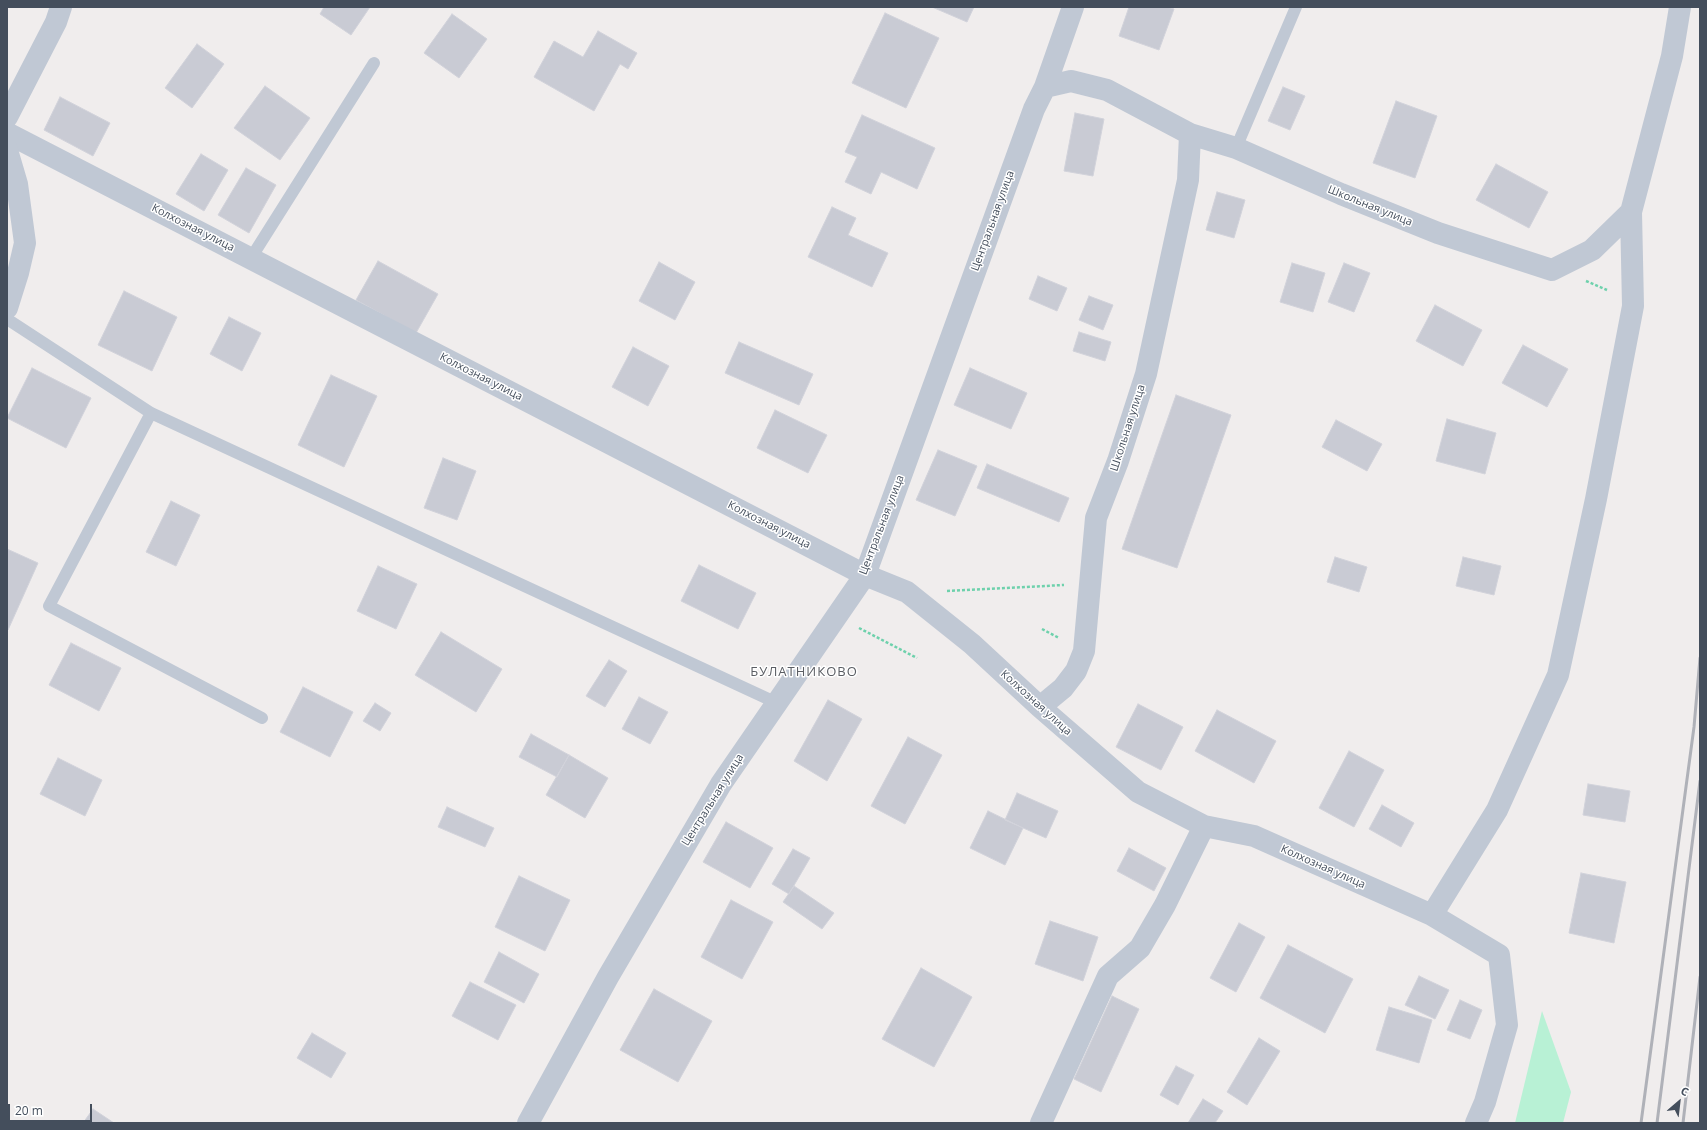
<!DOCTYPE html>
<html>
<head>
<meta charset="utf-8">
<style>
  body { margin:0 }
  #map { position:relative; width:1707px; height:1130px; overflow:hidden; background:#f0eded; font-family:"Open Sans",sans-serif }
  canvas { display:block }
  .frame { position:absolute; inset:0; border:8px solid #444e5c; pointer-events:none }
  .north { position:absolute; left:1659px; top:1082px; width:40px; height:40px; -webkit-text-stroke:3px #fff; paint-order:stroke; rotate:28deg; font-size:11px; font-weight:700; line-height:16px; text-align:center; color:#444e5c }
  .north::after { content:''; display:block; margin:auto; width:14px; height:18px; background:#444e5c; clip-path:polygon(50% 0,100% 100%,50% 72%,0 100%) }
  .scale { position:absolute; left:8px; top:1104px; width:84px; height:18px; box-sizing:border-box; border:2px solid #444e5c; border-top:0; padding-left:5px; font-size:12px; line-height:14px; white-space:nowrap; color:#444e5c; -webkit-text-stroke:3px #fff; paint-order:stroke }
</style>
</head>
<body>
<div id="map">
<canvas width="1707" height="1130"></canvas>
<div class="frame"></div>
<div class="north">С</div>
<div class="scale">20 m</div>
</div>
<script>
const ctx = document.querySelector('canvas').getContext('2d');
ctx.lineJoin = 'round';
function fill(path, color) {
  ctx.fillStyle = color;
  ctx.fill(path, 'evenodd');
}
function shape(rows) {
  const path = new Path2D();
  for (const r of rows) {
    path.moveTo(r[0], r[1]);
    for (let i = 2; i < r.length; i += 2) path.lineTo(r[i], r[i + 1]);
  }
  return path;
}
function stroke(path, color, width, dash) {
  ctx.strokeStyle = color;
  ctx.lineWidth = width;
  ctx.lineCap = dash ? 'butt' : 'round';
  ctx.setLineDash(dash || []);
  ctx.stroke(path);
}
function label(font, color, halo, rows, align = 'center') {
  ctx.font = font + ' "Open Sans",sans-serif';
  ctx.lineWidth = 3;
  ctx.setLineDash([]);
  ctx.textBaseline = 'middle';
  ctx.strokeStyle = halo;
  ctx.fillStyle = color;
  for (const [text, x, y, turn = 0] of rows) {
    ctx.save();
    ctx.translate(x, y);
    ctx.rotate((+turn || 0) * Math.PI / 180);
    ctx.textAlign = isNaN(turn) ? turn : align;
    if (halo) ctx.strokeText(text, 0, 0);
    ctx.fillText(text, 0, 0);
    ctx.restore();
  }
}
fill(shape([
  [1542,1011,1571,1092,1563,1123,1515,1123]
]), '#b8f1d5');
const building = shape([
  [324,7,370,7,351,35,320,14,324,7],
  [932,7,974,7,967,22,932,7],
  [1129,7,1167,7,1174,9,1159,50,1119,36,1129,7],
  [885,13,939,38,906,108,852,83,885,13],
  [452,14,487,39,459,78,424,53,452,14],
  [598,31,637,53,628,69,620,64,594,111,534,77,554,41,583,57,598,31],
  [197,44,224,64,192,108,165,88,197,44],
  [265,86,310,118,280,160,234,128,265,86],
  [1283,87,1305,96,1290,130,1268,121,1283,87],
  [60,97,110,123,93,156,44,130,60,97],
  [1396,101,1437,116,1415,178,1373,163,1396,101],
  [1075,113,1104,119,1093,176,1064,171,1075,113],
  [862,115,935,148,917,189,881,172,871,194,845,182,857,157,845,152,862,115],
  [201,154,228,170,204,211,176,194,201,154],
  [1496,164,1548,192,1529,228,1476,200,1496,164],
  [246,168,276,185,249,233,218,215,246,168],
  [1217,192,1245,200,1234,238,1206,230,1217,192],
  [832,207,856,218,848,235,888,253,872,287,808,257,832,207],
  [378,261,438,294,416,333,356,300,378,261],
  [659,262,695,282,675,320,639,301,659,262],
  [1292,263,1325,273,1313,312,1280,302,1292,263],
  [1344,263,1370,273,1354,312,1328,302,1344,263],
  [1038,276,1067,288,1057,311,1029,299,1038,276],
  [124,291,177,317,152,371,98,345,124,291],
  [1089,296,1113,305,1103,330,1079,320,1089,296],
  [1435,305,1482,330,1463,366,1416,341,1435,305],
  [229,317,261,333,242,371,210,354,229,317],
  [1079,332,1111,342,1105,361,1073,351,1079,332],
  [739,342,813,374,799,405,725,373,739,342],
  [1523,345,1568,369,1547,407,1502,383,1523,345],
  [633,347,669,366,648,406,612,387,633,347],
  [32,368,91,398,66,448,7,418,32,368],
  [970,368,1027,393,1011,429,954,405,970,368],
  [331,375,377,396,344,467,298,445,331,375],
  [1176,395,1231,415,1177,568,1122,549,1176,395],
  [775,410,827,435,808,473,757,448,775,410],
  [1447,419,1496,433,1485,474,1436,461,1447,419],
  [1336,420,1382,444,1367,471,1322,447,1336,420],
  [938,450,977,466,955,516,916,500,938,450],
  [443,458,476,471,457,520,424,508,443,458],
  [987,464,1069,498,1059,522,977,488,987,464],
  [171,501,200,515,176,566,146,552,171,501],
  [7,549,38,563,8,630,7,630,7,549],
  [1335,557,1367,567,1359,592,1327,582,1335,557],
  [1463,557,1501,566,1494,595,1456,586,1463,557],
  [699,565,756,593,738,629,681,601,699,565],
  [378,566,417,584,396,629,357,611,378,566],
  [441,632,502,669,476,712,415,675,441,632],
  [71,643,121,668,99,711,49,685,71,643],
  [609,660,627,671,605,707,586,696,609,660],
  [303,687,353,712,330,757,280,732,303,687],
  [639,697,668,712,650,744,622,729,639,697],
  [828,700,862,719,827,781,794,761,828,700],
  [375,703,391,713,380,731,363,721,375,703],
  [1138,704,1183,727,1161,770,1116,747,1138,704],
  [1217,710,1276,741,1254,783,1195,751,1217,710],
  [531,734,569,755,557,777,519,757,531,734],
  [908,737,942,755,905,824,871,806,908,737],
  [1349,751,1384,770,1354,827,1319,808,1349,751],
  [569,755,608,778,585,818,546,795,569,755],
  [58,758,102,780,85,816,40,794,58,758],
  [1588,784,1630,791,1625,822,1583,815,1588,784],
  [1017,793,1058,811,1046,838,1005,820,1017,793],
  [1382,805,1414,823,1401,847,1369,829,1382,805],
  [447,807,494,828,485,847,438,827,447,807],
  [988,811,1023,828,1005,865,970,848,988,811],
  [726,822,773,848,750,888,703,862,726,822],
  [1129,848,1166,868,1154,891,1117,871,1129,848],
  [793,849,810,858,789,894,772,884,793,849],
  [1581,873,1626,882,1614,943,1569,933,1581,873],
  [519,876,570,900,545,951,495,927,519,876],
  [794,886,834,913,822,929,783,902,794,886],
  [731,900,773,922,742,979,701,957,731,900],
  [1050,921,1098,937,1083,981,1035,964,1050,921],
  [1239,923,1265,937,1236,992,1210,978,1239,923],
  [1288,945,1353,979,1325,1033,1260,998,1288,945],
  [499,952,539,974,524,1003,484,982,499,952],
  [921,968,972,997,934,1067,882,1039,921,968],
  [1419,976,1449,990,1435,1019,1405,1005,1419,976],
  [470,982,516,1005,498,1040,452,1016,470,982],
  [654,989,712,1021,678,1082,620,1050,654,989],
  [1112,996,1139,1009,1101,1092,1074,1079,1112,996],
  [1460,1000,1482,1010,1470,1039,1447,1030,1460,1000],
  [1389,1007,1432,1020,1419,1063,1376,1050,1389,1007],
  [312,1033,346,1053,331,1078,297,1058,312,1033],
  [1259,1038,1280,1051,1247,1105,1227,1092,1259,1038],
  [1176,1066,1194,1075,1178,1105,1160,1095,1176,1066],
  [1203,1099,1223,1111,1215,1123,1188,1123,1203,1099],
  [93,1109,114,1123,83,1123,93,1109]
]);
fill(building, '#c9cbd4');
stroke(building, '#d1d2da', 1);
stroke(shape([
  [1586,281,1607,290],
  [947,591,1064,585],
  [859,628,917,658],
  [1042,629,1059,638]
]), '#6ed1ac', 2.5, [3, 2]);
stroke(shape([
  [1236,148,1296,7],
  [251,258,374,63],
  [7,319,151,413,777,703],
  [151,413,49,606,262,718]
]), '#c0c8d4', 12);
stroke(shape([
  [1045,87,1071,81,1107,90,1190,134,1236,148,1341,194,1438,233,1552,270,1592,250,1631,212,1672,56,1680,7],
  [7,117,56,22,61,7],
  [7,133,865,575,907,592,972,644,1040,707,1138,792,1204,826,1254,836,1432,915,1499,955,1507,1025,1485,1102,1476,1123],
  [1040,707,1063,688,1076,671,1084,651,1096,518,1118,461,1146,374,1188,180,1190,134],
  [1432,915,1497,810,1558,675,1596,499,1633,306,1631,212],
  [528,1123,608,977,721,784,865,575,1034,109,1045,87,1073,7],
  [1041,1123,1108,976,1140,948,1165,905,1204,826]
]), '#c0c8d4', 22);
stroke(shape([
  [7,150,17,184,25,243,18,273,7,308]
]), '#c0c8d4', 22);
stroke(shape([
  [1641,1123,1694,727,1700,658],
  [1657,1123,1700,781],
  [1683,1123,1700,977]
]), '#afb1b8', 3);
label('11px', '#444e5c', '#fff', [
  ["Школьная улица",1370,206,22],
  ["Центральная улица",993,221,-70],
  ["Колхозная улица",193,228,27],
  ["Колхозная улица",481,377,27],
  ["Школьная улица",1128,428,-72],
  ["Колхозная улица",769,525,27],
  ["Центральная улица",882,525,-69],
  ["Колхозная улица",1036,703,42],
  ["Центральная улица",713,800,-58],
  ["Колхозная улица",1323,867,24]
]);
ctx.letterSpacing = '1px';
label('13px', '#5a5d63', '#fff', [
  ["БУЛАТНИКОВО",804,672]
]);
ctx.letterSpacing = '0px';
</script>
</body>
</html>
